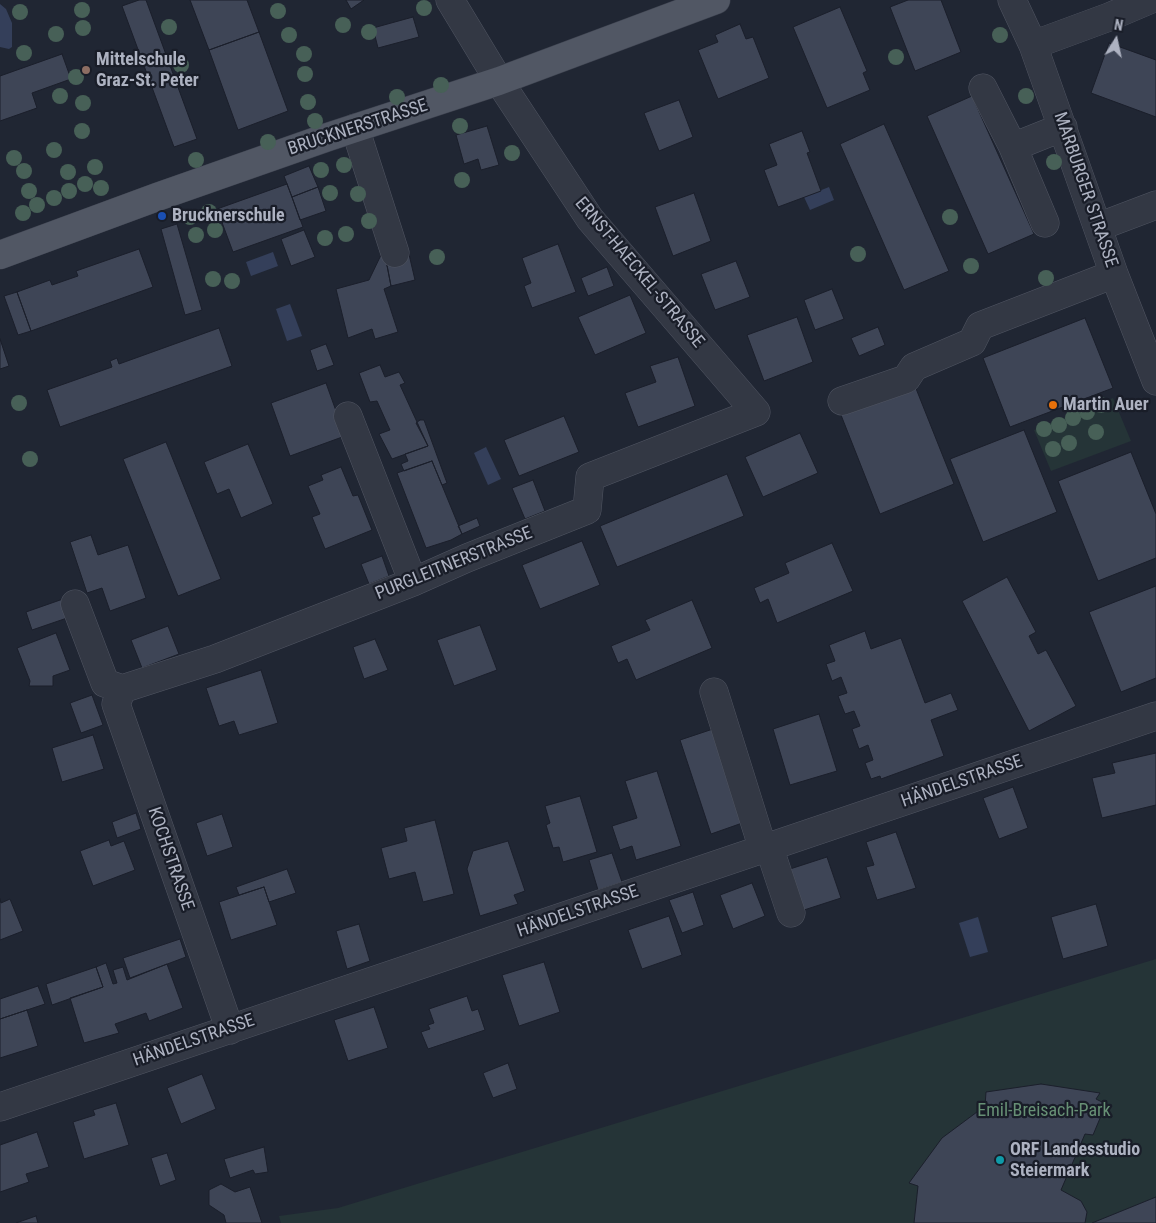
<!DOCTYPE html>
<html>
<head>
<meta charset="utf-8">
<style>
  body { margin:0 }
  #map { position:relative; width:1156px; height:1223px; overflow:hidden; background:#202633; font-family:"Roboto Condensed",sans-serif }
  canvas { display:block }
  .north { position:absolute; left:1091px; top:15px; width:50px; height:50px; -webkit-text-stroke:4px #191d28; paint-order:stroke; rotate:10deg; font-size:14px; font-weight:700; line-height:20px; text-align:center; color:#adb2c1 }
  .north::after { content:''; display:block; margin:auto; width:18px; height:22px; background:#adb2c1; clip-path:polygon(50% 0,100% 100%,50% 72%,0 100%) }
</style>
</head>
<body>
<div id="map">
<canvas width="1156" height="1223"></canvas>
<div class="north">N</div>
</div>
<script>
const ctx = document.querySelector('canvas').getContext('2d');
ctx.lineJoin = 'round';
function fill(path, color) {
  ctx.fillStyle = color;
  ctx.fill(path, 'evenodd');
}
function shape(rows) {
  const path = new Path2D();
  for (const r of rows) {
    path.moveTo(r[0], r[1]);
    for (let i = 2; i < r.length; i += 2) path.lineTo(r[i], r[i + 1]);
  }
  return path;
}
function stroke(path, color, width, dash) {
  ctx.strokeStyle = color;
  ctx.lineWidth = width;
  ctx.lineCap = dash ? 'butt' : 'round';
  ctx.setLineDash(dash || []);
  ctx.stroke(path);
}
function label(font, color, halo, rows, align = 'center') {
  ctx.font = font + ' "Roboto Condensed",sans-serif';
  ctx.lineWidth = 4.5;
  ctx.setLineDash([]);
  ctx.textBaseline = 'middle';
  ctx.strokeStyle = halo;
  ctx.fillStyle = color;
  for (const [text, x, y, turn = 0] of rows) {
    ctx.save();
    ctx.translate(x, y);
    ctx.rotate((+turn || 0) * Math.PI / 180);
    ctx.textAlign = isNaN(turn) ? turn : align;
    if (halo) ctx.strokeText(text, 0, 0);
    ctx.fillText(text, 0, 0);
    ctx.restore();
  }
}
fill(shape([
  [1113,398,1131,441,1051,471,1034,430],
  [1156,959,1156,1223,281,1223,279,1216,338,1208]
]), '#253437');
fill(shape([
  [0,4,6,9,12,23,12,47,9,49,0,47],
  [829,187,834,200,810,210,804,197],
  [273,252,278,266,251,276,246,262],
  [290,304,302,336,287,341,276,309],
  [486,447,501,479,488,485,474,453],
  [978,917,988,952,970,957,959,923]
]), '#343f5a');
const building = shape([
  [139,0,146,0,197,139,174,147,122,6,139,0],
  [190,0,247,0,259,32,209,50,190,0],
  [346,0,364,0,351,9,346,0],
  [908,0,941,0,961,52,915,71,890,7,908,0],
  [840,7,867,71,863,73,870,90,827,108,793,27,840,7],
  [413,17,419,37,378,48,373,28,413,17],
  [740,24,746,39,753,37,769,78,718,99,698,50,718,42,715,35,740,24],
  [259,32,288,111,238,130,209,50,259,32],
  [1109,43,1156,60,1156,117,1091,93,1109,43],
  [62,54,71,79,32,93,37,108,0,121,0,76,62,54],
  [972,96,1034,234,988,254,927,116,972,96],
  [679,100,693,137,659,151,644,113,679,100],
  [884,124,949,271,904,290,840,144,884,124],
  [487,126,499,165,481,170,478,159,464,164,456,135,487,126],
  [802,131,810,152,807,153,821,191,778,207,764,170,777,165,769,144,802,131],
  [309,166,318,187,292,197,284,176,309,166],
  [287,184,303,227,233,252,217,209,287,184],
  [318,187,326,211,300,220,292,197,318,187],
  [694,193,711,241,673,256,655,207,694,193],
  [177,224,202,310,185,315,161,229,177,224],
  [304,230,315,257,291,266,281,239,304,230],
  [558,244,576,292,532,308,524,286,531,283,522,258,558,244],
  [139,249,153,287,31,331,17,292,50,280,52,285,78,276,76,271,139,249],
  [408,250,415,280,391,286,385,255,408,250],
  [382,253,385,255,391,286,384,289,398,332,375,339,372,329,348,338,336,289,369,280,382,253],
  [736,261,750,297,715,310,701,274,736,261],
  [607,267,614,286,588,296,581,278,607,267],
  [832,289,844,319,815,330,804,300,832,289],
  [17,292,31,331,18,335,4,296,17,292],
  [630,295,646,333,595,355,578,317,630,295],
  [797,317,813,362,764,381,747,335,797,317],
  [1085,318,1113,388,1010,427,983,358,1085,318],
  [878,327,885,345,859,356,851,338,878,327],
  [219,328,232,366,60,427,47,390,112,367,110,361,117,358,119,364,219,328],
  [0,339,9,366,0,369,0,339],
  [326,344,334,365,317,371,310,350,326,344],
  [678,357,695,406,638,427,625,393,656,382,650,366,678,357],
  [380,365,385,377,399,372,405,383,400,385,428,446,392,459,379,434,390,430,377,401,370,402,359,373,380,365],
  [326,383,345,436,290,456,271,403,326,383],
  [915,386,954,484,880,514,841,415,915,386],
  [564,416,579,452,519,476,504,440,564,416],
  [420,420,424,420,447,483,442,485,432,461,404,471,401,464,408,461,405,454,428,446,416,423,420,420],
  [1024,430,1057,512,983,542,950,459,1024,430],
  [800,433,818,473,763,497,745,457,800,433],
  [166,442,221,579,178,596,123,459,166,442],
  [248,444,273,504,241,518,229,489,217,494,204,462,248,444],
  [1131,452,1156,514,1156,558,1098,581,1058,481,1131,452],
  [432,461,462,534,451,540,426,548,397,473,432,461],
  [341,467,353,496,358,495,372,530,325,549,312,517,320,514,308,486,323,480,321,475,341,467],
  [727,474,744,516,617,567,600,526,727,474],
  [533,480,545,511,525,519,512,488,533,480],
  [477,518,480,526,462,534,458,526,477,518],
  [91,535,98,555,128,545,146,598,110,611,102,588,87,593,70,542,91,535],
  [582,541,600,585,540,609,522,565,582,541],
  [832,543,853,591,777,623,768,599,760,603,754,588,789,573,785,563,832,543],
  [382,556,389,576,369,584,361,564,382,556],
  [1007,577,1036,632,1029,636,1038,654,1046,650,1076,706,1029,731,962,601,1007,577],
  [1156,586,1156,678,1121,692,1089,612,1156,586],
  [63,599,70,617,32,630,26,612,63,599],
  [692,600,712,648,636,680,627,659,618,663,611,646,650,630,645,620,692,600],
  [480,625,497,670,454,686,437,640,480,625],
  [168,626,179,654,142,668,131,640,168,626],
  [865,631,871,649,901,638,925,703,951,693,958,710,931,720,944,756,881,779,880,776,871,779,865,763,873,760,868,745,859,749,852,729,860,726,854,711,845,714,838,696,847,693,841,677,832,681,826,664,835,661,829,645,865,631],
  [56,633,70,670,53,676,53,686,29,686,30,681,17,648,56,633],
  [375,639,388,670,364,679,353,647,375,639],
  [261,670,278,723,239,735,234,721,219,726,206,688,261,670],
  [92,695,103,725,81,733,70,703,92,695],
  [819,714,837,771,790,785,773,729,819,714],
  [716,728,748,821,711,834,680,740,716,728],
  [93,735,104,769,62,782,52,748,93,735],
  [1156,753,1156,805,1102,818,1092,778,1115,773,1112,763,1156,753],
  [657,771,681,846,636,860,632,846,620,850,612,826,637,818,625,781,657,771],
  [1013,787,1028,828,999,839,983,798,1013,787],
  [580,796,597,852,563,862,559,847,553,848,546,825,550,823,545,806,580,796],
  [136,813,141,829,117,838,112,822,136,813],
  [222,814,233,847,207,856,196,823,222,814],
  [435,820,454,894,423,902,415,872,389,879,381,848,407,841,404,828,435,820],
  [896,832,916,888,877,900,866,867,874,865,866,842,896,832],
  [109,840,111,846,124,841,135,870,93,886,80,851,109,840],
  [508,841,525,891,514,895,518,904,480,916,467,869,473,851,508,841],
  [612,853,622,882,598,890,589,860,612,853],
  [827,857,841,898,804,910,790,869,827,857],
  [287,869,296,893,269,902,264,887,239,895,236,887,287,869],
  [752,883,765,916,733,929,720,895,752,883],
  [264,887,277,925,231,940,219,902,264,887],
  [693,892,704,925,682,933,669,900,693,892],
  [0,899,1,903,10,899,23,931,0,940,0,899],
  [1096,904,1108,946,1063,959,1051,917,1096,904],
  [669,916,682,955,642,969,628,930,669,916],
  [359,924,370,961,347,969,336,931,359,924],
  [180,939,186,957,130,978,123,958,180,939],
  [544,962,560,1012,519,1026,502,975,544,962],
  [106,963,113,984,117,983,113,970,123,967,127,980,167,964,183,1008,149,1021,146,1013,115,1024,119,1033,84,1043,70,998,103,987,96,967,106,963],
  [96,967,103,987,52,1005,46,984,96,967],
  [38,986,45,1004,0,1019,0,999,38,986],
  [467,996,472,1011,478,1009,485,1030,428,1049,421,1032,430,1029,428,1025,434,1023,429,1009,467,996],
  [374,1007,388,1048,348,1061,334,1020,374,1007],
  [27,1010,38,1046,0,1058,0,1019,27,1010],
  [508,1063,517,1089,493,1098,483,1073,508,1063],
  [202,1074,216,1109,181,1124,167,1088,202,1074],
  [1041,1084,1100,1093,1096,1099,1106,1104,1093,1135,1085,1134,1061,1190,1081,1201,1087,1212,1085,1223,914,1223,918,1186,909,1183,942,1138,985,1106,986,1092,1041,1084],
  [116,1103,129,1145,84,1159,73,1122,95,1115,93,1110,116,1103],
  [37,1132,49,1167,26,1174,29,1182,0,1192,0,1145,37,1132],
  [264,1147,268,1172,255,1174,253,1170,230,1178,224,1159,264,1147],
  [167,1153,176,1180,160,1186,151,1158,167,1153],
  [221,1184,235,1192,250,1187,262,1223,226,1223,224,1215,209,1205,209,1190,221,1184],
  [1156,1197,1156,1223,1092,1223,1156,1197],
  [36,1216,38,1223,16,1223,36,1216]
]);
fill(building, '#3e4556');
stroke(building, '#1b1f2b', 1);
const minor = shape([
  [1012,0,1033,45,1114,274,1156,381],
  [1033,45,1109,17,1149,0],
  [983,88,1013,147],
  [355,128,395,253],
  [1045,223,1013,147,1063,127],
  [1098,227,1156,205],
  [842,401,906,379,914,367,972,342,980,326,1114,274],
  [348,416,413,582],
  [75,604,105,683,122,689],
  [122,689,215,659,413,582,467,558,587,510,590,477,756,412,590,219,499,81,450,0],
  [122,689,116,704,230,1030],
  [714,692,763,849],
  [769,847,791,913],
  [0,1107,1156,716]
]);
const major = shape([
  [0,255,157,197,328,137,499,81,716,0]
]);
stroke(minor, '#505562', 29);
stroke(major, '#3c414e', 29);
stroke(minor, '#333844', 28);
stroke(major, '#515764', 28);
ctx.fillStyle = '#476057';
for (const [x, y] of [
  [424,8],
  [82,10],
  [278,11],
  [20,12],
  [343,25],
  [169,27],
  [83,28],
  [369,32],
  [56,34],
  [289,35],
  [1000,35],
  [24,53],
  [304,54],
  [896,57],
  [181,65],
  [305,74],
  [76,77],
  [441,85],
  [60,96],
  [1026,96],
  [397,97],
  [308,102],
  [83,103],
  [315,121],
  [460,126],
  [82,131],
  [268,142],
  [54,150],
  [512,153],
  [14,158],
  [196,160],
  [1054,162],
  [344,165],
  [95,167],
  [321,170],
  [24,171],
  [68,172],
  [462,180],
  [85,184],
  [101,188],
  [29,191],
  [69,191],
  [330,193],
  [358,194],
  [54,198],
  [37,205],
  [209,212],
  [23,213],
  [190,217],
  [950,217],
  [369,221],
  [215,230],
  [346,234],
  [196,235],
  [325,238],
  [858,254],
  [437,257],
  [971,266],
  [1046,278],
  [213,279],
  [232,281],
  [19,403],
  [1101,405],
  [1087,412],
  [1073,418],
  [1059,425],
  [1044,429],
  [1096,432],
  [1069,443],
  [1053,449],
  [30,459]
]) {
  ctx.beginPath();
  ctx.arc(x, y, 8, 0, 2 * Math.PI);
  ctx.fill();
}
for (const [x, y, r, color] of [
  [86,70,5,"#8d6e63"],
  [162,216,5,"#1a4fb4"],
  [1053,405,5,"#e8710a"],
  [1000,1160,5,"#0f9aa8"]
]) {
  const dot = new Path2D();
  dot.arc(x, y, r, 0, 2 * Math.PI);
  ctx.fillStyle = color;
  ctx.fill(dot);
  stroke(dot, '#191d28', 2);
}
label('bold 18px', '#adb2c1', '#191d28', [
  ["Mittelschule",96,60],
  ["Graz-St. Peter",96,81],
  ["Brucknerschule",172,216],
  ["Martin Auer",1063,405],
  ["ORF Landesstudio",1010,1150],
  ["Steiermark",1010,1171]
], 'left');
label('18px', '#adb2c1', '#191d28', [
  ["BRUCKNERSTRASSE",358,128,-18],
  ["MARBURGER STRASSE",1085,190,71],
  ["ERNST-HAECKEL-STRASSE",639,273,50],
  ["PURGLEITNERSTRASSE",454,564,-22],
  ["HÄNDELSTRASSE",962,782,-19],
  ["KOCHSTRASSE",170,859,71],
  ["HÄNDELSTRASSE",578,912,-19],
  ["HÄNDELSTRASSE",194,1041,-19]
]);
label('18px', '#679075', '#191d28', [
  ["Emil-Breisach-Park",1044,1111]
]);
</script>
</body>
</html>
